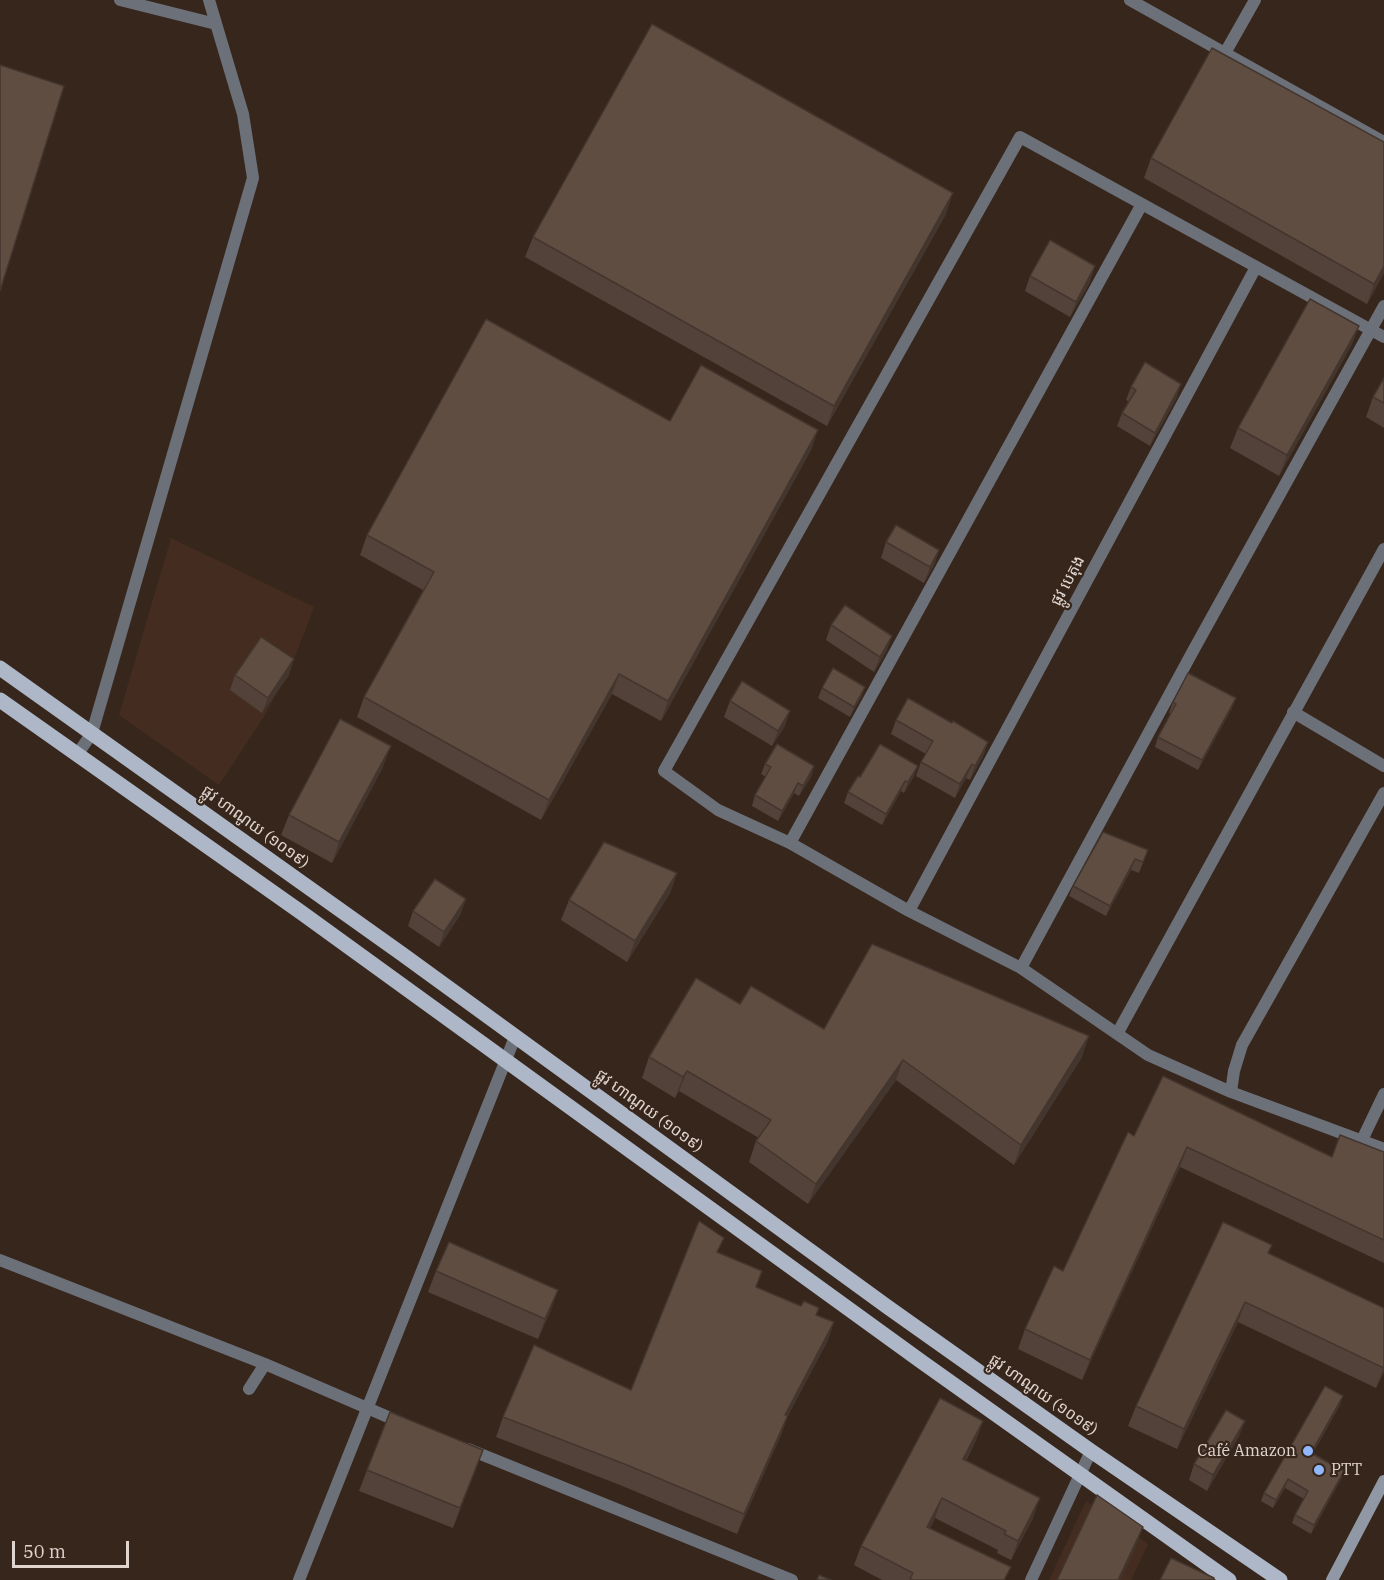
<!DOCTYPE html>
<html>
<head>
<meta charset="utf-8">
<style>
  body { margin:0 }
  #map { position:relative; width:1384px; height:1580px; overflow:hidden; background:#37261c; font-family:"IBM Plex Serif",serif }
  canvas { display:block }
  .scale { position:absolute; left:12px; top:1541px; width:117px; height:27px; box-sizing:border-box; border:3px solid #e0d5ce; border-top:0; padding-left:8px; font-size:18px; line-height:21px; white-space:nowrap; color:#e0d5ce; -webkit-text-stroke:4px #37261c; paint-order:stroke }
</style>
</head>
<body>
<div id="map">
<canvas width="1384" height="1580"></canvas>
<div class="scale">50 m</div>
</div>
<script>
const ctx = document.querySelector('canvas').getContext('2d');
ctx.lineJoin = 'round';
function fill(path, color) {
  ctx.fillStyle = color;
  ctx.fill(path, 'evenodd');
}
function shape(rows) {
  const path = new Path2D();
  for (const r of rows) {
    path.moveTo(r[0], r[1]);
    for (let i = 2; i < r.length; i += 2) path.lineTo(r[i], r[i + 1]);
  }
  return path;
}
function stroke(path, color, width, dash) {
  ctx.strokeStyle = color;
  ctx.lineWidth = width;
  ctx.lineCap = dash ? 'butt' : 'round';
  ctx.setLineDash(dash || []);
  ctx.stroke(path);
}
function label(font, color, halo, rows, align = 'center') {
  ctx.font = font + ' "IBM Plex Serif","Noto Sans Khmer",serif';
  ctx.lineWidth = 4.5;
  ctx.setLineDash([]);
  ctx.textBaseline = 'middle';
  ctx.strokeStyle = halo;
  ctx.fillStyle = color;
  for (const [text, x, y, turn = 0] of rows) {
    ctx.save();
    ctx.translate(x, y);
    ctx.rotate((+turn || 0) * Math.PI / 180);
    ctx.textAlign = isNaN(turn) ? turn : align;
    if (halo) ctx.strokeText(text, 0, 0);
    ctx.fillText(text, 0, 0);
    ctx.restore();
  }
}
fill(shape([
  [171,538,314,607,293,662,265,715,219,785,119,715],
  [1086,1501,1148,1544,1131,1580,1049,1580]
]), '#442d20');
stroke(shape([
  [120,0,216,24],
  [1130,0,1384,142],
  [1225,53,1255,0],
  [1384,337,1020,137,664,771,718,810,790,843,909,911,1021,968,1148,1055,1231,1092,1384,1149],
  [1293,712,1384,766],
  [77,755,92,733,253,178,243,114,209,0],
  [790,843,1142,204],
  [909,911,1256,267],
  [1021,968,1193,651,1384,306],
  [1117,1034,1384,549],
  [1231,1092,1234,1071,1242,1045,1384,793],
  [1362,1140,1384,1094],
  [0,1260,265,1364,402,1423],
  [249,1389,265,1364],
  [468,1449,792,1580],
  [1031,1580,1091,1451]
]), '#6c7179', 12);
stroke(shape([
  [299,1580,515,1037]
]), '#6c7179', 12);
stroke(shape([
  [1332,1580,1384,1481]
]), '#9198a5', 12);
stroke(shape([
  [0,668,402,954,889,1308,1091,1451,1280,1580],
  [0,700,302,913,922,1362,1229,1580]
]), '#adb7c8', 15);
fill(shape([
  [1384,142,1384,273,1367,304,1144,178,1151,158],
  [946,214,827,426,525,257,533,237],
  [1030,276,1090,282,1070,317,1025,291],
  [1359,326,1351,346,1279,476,1230,448,1238,428],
  [1384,378,1384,428,1366,417,1373,397],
  [1131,387,1177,397,1150,446,1117,426,1122,413,1129,402,1126,400],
  [670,421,818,430,811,450,661,721,612,694,541,820,357,717,364,697,423,590,360,555,367,535],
  [886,542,939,550,934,565,924,583,881,558],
  [831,625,892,636,886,652,874,672,826,640],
  [235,675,289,675,262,713,230,690],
  [865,687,861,697,850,717,818,698,822,688],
  [730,701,785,726,772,746,724,717],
  [1173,702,1232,708,1198,770,1155,747,1158,737,1171,714,1169,713],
  [896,720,952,723,988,742,983,756,970,780,966,778,955,798,916,776,921,762,926,754,891,734],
  [765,764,814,766,811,777,799,796,794,793,778,821,752,806,755,795,766,777,761,774],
  [383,767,332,863,281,835,289,815],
  [914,776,904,793,901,791,882,825,844,803,848,792,860,777],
  [1148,850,1139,873,1131,870,1106,916,1069,896,1073,886],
  [677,873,670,893,627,962,561,920,569,900],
  [466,899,460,915,439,947,408,926,413,911],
  [740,1004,824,1029,1082,1057,1014,1165,896,1080,808,1204,749,1162,756,1141,759,1138,679,1091,675,1098,642,1078,649,1057],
  [1134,1136,1332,1157,1384,1152,1384,1263,1180,1167,1082,1380,1018,1349,1025,1329,1063,1271],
  [718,1253,757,1287,816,1315,834,1322,827,1342,788,1415,781,1435,737,1534,620,1485,496,1437,503,1417,631,1390],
  [1269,1254,1384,1308,1384,1372,1376,1388,1238,1322,1177,1449,1128,1426,1136,1406],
  [436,1271,551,1310,538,1339,428,1292],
  [1340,1405,1313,1453,1344,1471,1341,1479,1311,1534,1292,1523,1295,1515,1304,1499,1285,1488,1273,1508,1261,1501,1264,1493],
  [983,1421,976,1440,966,1461,1033,1518,1011,1560,997,1553,998,1550,935,1518,930,1528,1006,1580,882,1580,854,1565,861,1546],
  [1245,1421,1239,1436,1207,1491,1189,1480,1194,1464],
  [483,1450,453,1528,359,1491,367,1470]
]), '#534239');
fill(shape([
  [953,193,946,214,827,426,834,406],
  [1095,266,1090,282,1070,317,1076,302],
  [1384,266,1384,273,1367,304,1374,284],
  [1359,326,1351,346,1279,476,1287,455],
  [1181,384,1177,397,1150,446,1155,433],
  [818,430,811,450,661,721,668,701],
  [939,550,934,565,924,583,930,567],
  [892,636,886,652,874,672,880,657],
  [294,659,289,675,262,713,268,698],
  [619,674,612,694,541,820,549,800],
  [865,687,861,697,850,717,854,707],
  [1236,698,1232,708,1198,770,1202,760],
  [790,711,785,726,772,746,778,731],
  [988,742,983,756,970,780,975,766],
  [391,746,383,767,332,863,339,842],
  [972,764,966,778,955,798,960,784],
  [814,766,811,777,799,796,803,786],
  [918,766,914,776,904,793,908,782],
  [905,781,901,791,882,825,886,814],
  [798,783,794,793,778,821,782,811],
  [1135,859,1131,870,1106,916,1110,906],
  [677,873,670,893,627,962,635,941],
  [466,899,460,915,439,947,444,932],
  [1089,1036,1082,1057,1014,1165,1021,1145],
  [903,1060,896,1080,808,1204,816,1184],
  [687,1071,679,1091,675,1098,683,1077],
  [1187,1147,1180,1167,1082,1380,1090,1360],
  [558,1290,551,1310,538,1339,545,1319],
  [1245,1302,1238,1322,1177,1449,1184,1429],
  [834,1322,827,1342,778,1435,785,1415],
  [1384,1367,1384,1372,1376,1388],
  [1343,1396,1340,1405,1308,1461,1311,1453],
  [788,1415,781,1435,737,1534,744,1514],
  [983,1421,976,1440,956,1479,963,1459],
  [1245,1421,1239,1436,1207,1491,1213,1475],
  [483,1450,476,1470,453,1528,460,1508],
  [1344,1471,1341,1479,1311,1534,1314,1525],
  [1288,1479,1285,1488,1273,1508,1276,1500],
  [942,1498,935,1518,920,1546,927,1527],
  [1040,1498,1033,1518,1011,1560,1018,1541],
  [1143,1527,1136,1547,1120,1580,1118,1580]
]), '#43362e');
const building = shape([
  [652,24,953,193,834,406,533,237,652,24],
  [1212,48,1384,142,1384,266,1374,284,1151,158,1212,48],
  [0,65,64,86,0,291,0,65],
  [1050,240,1095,266,1076,302,1030,276,1050,240],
  [1310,299,1359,326,1287,455,1238,428,1310,299],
  [486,319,670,421,701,365,818,430,668,701,619,674,549,800,364,697,434,572,367,535,486,319],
  [1145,362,1181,384,1155,433,1122,413,1136,390,1131,387,1145,362],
  [1384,378,1384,403,1373,397,1384,378],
  [896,525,939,550,930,567,886,542,896,525],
  [845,605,892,636,880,657,831,625,845,605],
  [261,637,294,659,268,698,235,675,261,637],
  [833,668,865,687,854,707,822,688,833,668],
  [1188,673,1236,698,1202,760,1158,737,1176,704,1173,702,1188,673],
  [742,681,790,711,778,731,730,701,742,681],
  [908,698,952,723,953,721,988,742,975,766,972,764,960,784,921,762,933,741,896,720,908,698],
  [340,719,391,746,339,842,289,815,340,719],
  [777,744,814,766,803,786,798,783,782,811,755,795,771,767,765,764,777,744],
  [880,744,918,766,908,782,905,781,886,814,848,792,858,776,860,777,880,744],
  [1103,832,1148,850,1143,862,1135,859,1110,906,1073,886,1103,832],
  [604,842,677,873,635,941,569,900,604,842],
  [435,879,466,899,444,932,413,911,435,879],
  [872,944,1089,1036,1021,1145,903,1060,816,1184,756,1141,771,1120,687,1071,683,1077,649,1057,696,978,740,1004,751,986,824,1029,872,944],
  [1163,1076,1332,1157,1340,1135,1384,1152,1384,1240,1187,1147,1090,1360,1025,1329,1054,1266,1063,1271,1128,1132,1134,1136,1163,1076],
  [699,1221,724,1238,717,1252,762,1271,756,1287,801,1306,804,1301,819,1308,816,1315,834,1322,785,1415,788,1415,744,1514,627,1465,503,1417,534,1345,631,1390,699,1221],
  [1223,1222,1272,1245,1268,1253,1384,1308,1384,1368,1245,1302,1184,1429,1136,1406,1223,1222],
  [449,1242,558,1290,545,1319,436,1271,449,1242],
  [1325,1386,1343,1396,1311,1453,1344,1471,1314,1525,1295,1515,1308,1491,1288,1479,1276,1500,1264,1493,1325,1386],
  [940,1398,983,1421,963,1459,1040,1498,1018,1541,1004,1534,1006,1531,942,1498,927,1527,1011,1567,1004,1580,913,1580,910,1579,913,1573,861,1546,940,1398],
  [1226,1410,1245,1421,1213,1475,1194,1464,1226,1410],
  [390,1412,483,1450,460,1508,367,1470,390,1412],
  [1097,1495,1143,1527,1118,1580,1057,1580,1097,1495],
  [1171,1558,1214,1578,1213,1580,1160,1580,1171,1558],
  [819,1575,831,1580,817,1580,819,1575]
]);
fill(building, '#604d42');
stroke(building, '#43362e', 1.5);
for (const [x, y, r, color] of [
  [1308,1451,6,"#91b8fd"],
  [1319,1470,6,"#91b8fd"]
]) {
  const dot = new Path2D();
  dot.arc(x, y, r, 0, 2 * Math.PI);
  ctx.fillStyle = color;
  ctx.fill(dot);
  stroke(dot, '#37261c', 2);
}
label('16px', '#e0d5ce', '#37261c', [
  ["ផ្លូវ បេតុង",1068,581,-62],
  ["ផ្លូវ ហាណូយ (១០១៩)",255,827,36],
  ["ផ្លូវ ហាណូយ (១០១៩)",649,1111,36],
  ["ផ្លូវ ហាណូយ (១០១៩)",1043,1395,35]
]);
label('16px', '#e0d5ce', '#37261c', [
  ["Café Amazon",1296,1451],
  ["PTT",1331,1470,"left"]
], 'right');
</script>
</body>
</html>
